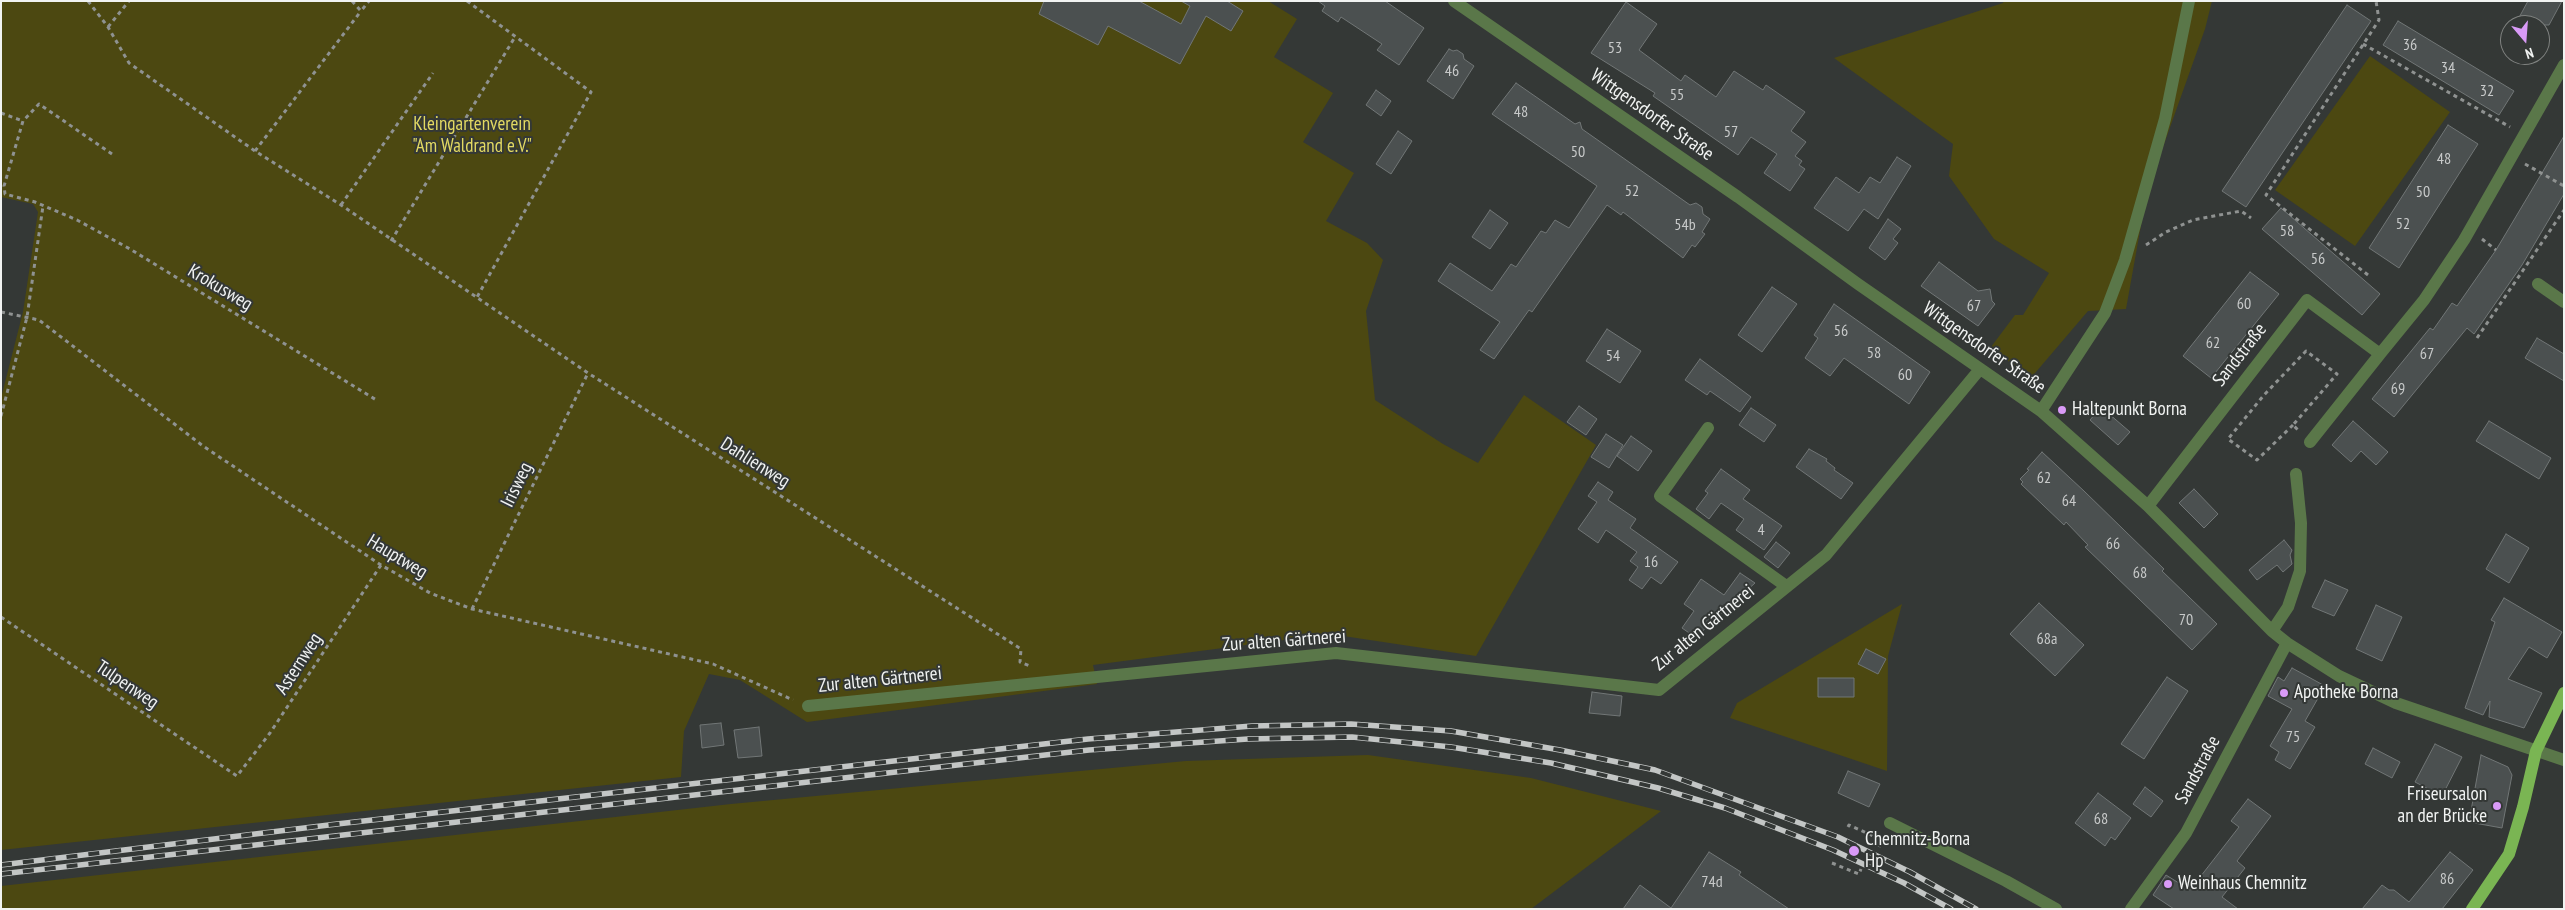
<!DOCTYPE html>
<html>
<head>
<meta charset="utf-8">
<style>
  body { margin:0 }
  #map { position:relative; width:2565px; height:910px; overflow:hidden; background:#343836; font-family:"PT Sans Narrow",sans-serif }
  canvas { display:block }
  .frame { position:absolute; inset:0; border:2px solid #f1f3f2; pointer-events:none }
  .north { position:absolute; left:2500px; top:15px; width:50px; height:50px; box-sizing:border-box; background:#343836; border:1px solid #808381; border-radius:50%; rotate:162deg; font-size:14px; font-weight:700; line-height:20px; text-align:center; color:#f1f3f2 }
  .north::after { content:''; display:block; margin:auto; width:18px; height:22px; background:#d99af7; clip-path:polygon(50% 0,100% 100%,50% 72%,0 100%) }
</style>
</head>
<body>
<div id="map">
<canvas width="2565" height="910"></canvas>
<div class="frame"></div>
<div class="north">N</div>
</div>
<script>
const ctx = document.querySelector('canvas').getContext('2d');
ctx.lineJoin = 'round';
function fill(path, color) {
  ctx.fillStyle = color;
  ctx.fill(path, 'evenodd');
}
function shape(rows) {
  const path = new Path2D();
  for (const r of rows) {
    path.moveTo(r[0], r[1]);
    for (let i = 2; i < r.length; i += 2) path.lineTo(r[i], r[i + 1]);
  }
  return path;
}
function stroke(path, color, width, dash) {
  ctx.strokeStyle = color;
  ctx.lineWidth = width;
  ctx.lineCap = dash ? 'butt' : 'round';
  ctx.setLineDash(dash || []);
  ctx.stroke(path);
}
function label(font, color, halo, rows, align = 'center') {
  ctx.font = font + ' "PT Sans Narrow",sans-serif';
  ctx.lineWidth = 4;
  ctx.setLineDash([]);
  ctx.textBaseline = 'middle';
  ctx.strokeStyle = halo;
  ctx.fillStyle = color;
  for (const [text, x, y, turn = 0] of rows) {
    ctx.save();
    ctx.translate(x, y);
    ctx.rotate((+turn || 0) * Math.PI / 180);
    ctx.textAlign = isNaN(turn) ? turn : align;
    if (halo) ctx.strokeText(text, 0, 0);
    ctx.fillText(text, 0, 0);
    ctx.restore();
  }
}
fill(shape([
  [1,1,1268,1,1297,19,1274,57,1333,93,1303,142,1354,173,1326,221,1367,243,1383,260,1366,311,1375,400,1443,444,1478,463,1524,395,1596,445,1476,656,1330,634,1093,665,1097,684,807,722,740,680,709,674,684,731,681,777,1,850,1,398,23,312,38,212,33,204,1,197],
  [2004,1,2212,1,2205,29,2147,192,2126,309,2088,311,2030,379,1991,347,2015,315,2023,315,2049,273,1994,239,1949,176,1953,144,1834,58,2003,3],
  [2370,56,2450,112,2355,246,2275,190],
  [1902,604,1888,656,1887,771,1730,718,1737,703],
  [1368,755,1531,778,1661,811,1531,909,1,909,1,886,731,804,1186,761]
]), '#4c4811');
const building = shape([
  [1044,1,1139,1,1181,24,1190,6,1181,1,1227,1,1243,11,1231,31,1206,16,1180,64,1108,26,1098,45,1039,14,1044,1],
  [1318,1,1385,1,1424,28,1399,65,1377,50,1382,44,1341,17,1338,22,1322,11,1325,6,1318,1],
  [2528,1,2562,1,2549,25,2515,25,2528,1],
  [1626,2,1657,24,1639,50,1681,81,1685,75,1716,97,1734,71,1763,90,1766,85,1805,112,1791,131,1806,142,1795,156,1802,161,1799,165,1805,169,1790,191,1764,173,1777,154,1751,137,1738,155,1653,96,1655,93,1591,53,1626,2],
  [2347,5,2371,21,2246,207,2222,191,2347,5],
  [2398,21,2514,91,2499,115,2383,45,2398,21],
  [1449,49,1453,51,1457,50,1463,54,1464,59,1474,66,1453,99,1427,81,1449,49],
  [1516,83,1575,124,1580,122,1582,129,1690,205,1696,203,1702,207,1703,214,1710,219,1702,232,1705,234,1695,247,1692,245,1683,258,1623,212,1621,215,1607,205,1532,312,1529,310,1494,359,1480,350,1500,322,1438,281,1450,263,1492,291,1511,264,1516,267,1541,231,1546,233,1555,220,1569,228,1597,186,1492,114,1516,83],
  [1376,90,1391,101,1381,116,1366,105,1376,90],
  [2448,125,2478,144,2399,268,2369,248,2448,125],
  [1398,131,1412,141,1391,174,1376,164,1398,131],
  [2564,136,2564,194,2522,265,2474,334,2467,328,2394,417,2372,399,2430,328,2433,330,2452,303,2457,306,2496,250,2564,136],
  [1897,157,1911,166,1878,219,1864,209,1848,231,1814,208,1836,177,1859,193,1870,177,1880,183,1897,157],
  [2281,208,2380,294,2362,315,2262,229,2281,208],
  [1490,210,1508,223,1490,249,1472,237,1490,210],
  [1888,219,1901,229,1893,239,1898,243,1885,260,1869,248,1888,219],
  [1939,262,1978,291,1990,289,1992,301,1995,304,1978,326,1921,286,1939,262],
  [2250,272,2279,294,2211,378,2183,356,2250,272],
  [1772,287,1797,304,1762,352,1738,335,1772,287],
  [1834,304,1930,372,1909,404,1844,358,1830,376,1805,358,1818,338,1814,335,1834,304],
  [1607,329,1641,351,1620,383,1586,361,1607,329],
  [2537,338,2564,354,2564,381,2525,358,2537,338],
  [1700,359,1751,397,1740,412,1710,391,1707,395,1685,380,1700,359],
  [1579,406,1597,419,1586,435,1567,422,1579,406],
  [2101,407,2130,432,2118,445,2090,420,2101,407],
  [1751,408,1776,425,1764,442,1739,425,1751,408],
  [2353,421,2388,452,2376,465,2361,451,2351,462,2332,445,2353,421],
  [2489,421,2551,458,2539,479,2476,441,2489,421],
  [1606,434,1623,445,1609,468,1591,457,1606,434],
  [1631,436,1652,451,1638,471,1617,456,1631,436],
  [1809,449,1827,459,1826,461,1835,468,1834,470,1853,483,1841,499,1796,467,1809,449],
  [2042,452,2084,491,2164,569,2162,571,2217,624,2192,650,2085,547,2088,545,2066,522,2064,525,2021,484,2023,482,2020,479,2029,470,2027,469,2042,452],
  [1721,469,1750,490,1743,499,1782,526,1764,550,1736,530,1744,519,1721,503,1709,519,1696,509,1708,493,1705,491,1721,469],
  [1598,482,1613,492,1608,500,1636,519,1630,528,1678,562,1661,584,1651,577,1642,589,1629,580,1638,567,1630,561,1637,552,1606,530,1598,543,1578,529,1597,502,1588,496,1598,482],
  [2194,489,2218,514,2204,528,2179,503,2194,489],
  [2506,534,2529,548,2509,583,2486,569,2506,534],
  [2284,540,2292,550,2290,555,2292,564,2283,572,2277,565,2257,580,2249,570,2284,540],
  [1776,542,1790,553,1778,568,1764,557,1776,542],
  [1740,573,1755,583,1716,618,1714,616,1703,631,1700,629,1695,637,1682,628,1694,611,1684,604,1701,579,1724,595,1740,573],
  [2325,580,2348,590,2334,616,2312,607,2325,580],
  [2504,598,2562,632,2547,658,2529,647,2508,679,2542,693,2524,728,2489,717,2490,701,2483,715,2465,708,2495,622,2491,620,2504,598],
  [2039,603,2084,645,2055,676,2010,634,2039,603],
  [2376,605,2402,617,2382,661,2356,649,2376,605],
  [1866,649,1886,659,1878,674,1858,664,1866,649],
  [2292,668,2325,686,2305,721,2315,727,2290,769,2275,760,2279,752,2270,746,2292,709,2268,696,2278,677,2284,681,2292,668],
  [2167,677,2188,691,2144,759,2121,744,2167,677],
  [1818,678,1854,678,1854,697,1818,697,1818,678],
  [1592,692,1622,696,1620,716,1589,713,1592,692],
  [721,723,724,745,702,748,700,725,721,723],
  [759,727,762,756,738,758,734,730,759,727],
  [2435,744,2462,757,2442,796,2415,782,2435,744],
  [2373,748,2400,762,2392,778,2365,764,2373,748],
  [2481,755,2508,767,2512,775,2502,828,2469,822,2481,755],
  [1848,771,1880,784,1869,807,1838,793,1848,771],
  [2145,787,2163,801,2151,817,2133,804,2145,787],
  [2098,793,2131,818,2115,840,2111,837,2105,846,2075,823,2098,793],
  [2248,799,2271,816,2237,861,2245,868,2222,897,2238,909,2174,909,2153,895,2166,875,2190,890,2239,827,2231,821,2248,799],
  [1709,852,1741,872,1739,875,1789,909,1623,909,1640,885,1671,908,1709,852],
  [2450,852,2473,870,2442,909,2362,909,2382,885,2389,890,2394,890,2409,902,2450,852]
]);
fill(building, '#4b5050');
stroke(building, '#717676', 1);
stroke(shape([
  [88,1,108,27,129,63,255,151,341,205,588,373,1021,649,1020,662,1032,667],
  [352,1,361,11,369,1],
  [467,1,591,92,476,299],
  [108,27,129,1],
  [2363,44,2510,127],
  [1,113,23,121],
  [255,151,361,11],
  [112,154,39,104,23,121,4,186,5,194,35,202,77,220,130,249,378,401],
  [2525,164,2564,186],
  [341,205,433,73],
  [2482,239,2496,250],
  [391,241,515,37],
  [2146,245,2166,232,2193,220,2241,211,2251,218],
  [2368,275,2266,195,2379,20,2376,1],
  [1,312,39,320,203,446,381,565,430,593,472,609,713,664,793,700],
  [2477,338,2564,210],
  [1,416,27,317,43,206],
  [2293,425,2257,460,2228,439,2264,395,2306,351,2337,374,2293,425,2300,432],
  [472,609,588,373],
  [1,617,237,776,270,733,381,565],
  [1848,827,1849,825,1882,840],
  [1879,847,1882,840],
  [1832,863,1859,874,1861,869]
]), '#8f9291', 3, [4, 4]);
stroke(shape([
  [1454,1,1738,197,1858,284,2041,411,2148,506,2272,631,2287,643,2339,676,2396,703,2564,760],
  [2538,284,2564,302],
  [2041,411,2105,313,2125,260,2165,119,2189,1],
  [1708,428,1660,496,1786,586],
  [2310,442,2380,354],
  [2148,506,2307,300,2380,354,2424,300,2464,240,2564,65],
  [2272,631,2288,607,2300,571,2301,523,2296,474],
  [808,706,1336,653,1659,690,1826,555,1980,369],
  [1890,823,2006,881,2056,909],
  [2131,909,2186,833,2287,643]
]), '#5a7749', 12);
stroke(shape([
  [2472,909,2509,854,2523,807,2536,751,2564,693]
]), '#7ab553', 12);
const rail = shape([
  [1,865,337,824,1088,739,1252,726,1351,724,1451,731,1560,750,1655,770,1838,837,1910,872,1976,909],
  [1,874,1089,750,1248,739,1352,737,1451,747,1551,763,1658,788,1725,808,1833,850,1904,883,1951,909]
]);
stroke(rail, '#c3c6c5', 5.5);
stroke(rail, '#343836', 4, [11]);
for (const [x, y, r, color] of [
  [2062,410,5,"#d99af7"],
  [2284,693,5,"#d99af7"],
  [2497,806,5,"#d99af7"],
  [1854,851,6,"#d99af7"],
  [2168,884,5,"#d99af7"]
]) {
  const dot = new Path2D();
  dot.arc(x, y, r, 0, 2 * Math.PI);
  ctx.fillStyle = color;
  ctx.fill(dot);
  stroke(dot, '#343836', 2);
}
label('16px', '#c8caca', null, [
  ["36",2410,45],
  ["53",1615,48],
  ["34",2448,68],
  ["46",1452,71],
  ["32",2487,91],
  ["55",1677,95],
  ["48",1521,112],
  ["57",1731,132],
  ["50",1578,152],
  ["48",2444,159],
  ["52",1632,191],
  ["50",2423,192],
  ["52",2403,224],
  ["54b",1685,225],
  ["58",2287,231],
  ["56",2318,259],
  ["60",2244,304],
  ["67",1974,306],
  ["56",1841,331],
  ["62",2213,343],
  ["58",1874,353],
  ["67",2427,354],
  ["54",1613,356],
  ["60",1905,375],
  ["69",2398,389],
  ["62",2044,478],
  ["64",2069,501],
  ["4",1761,530],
  ["66",2113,544],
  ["16",1651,562],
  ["68",2140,573],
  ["70",2186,620],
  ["68a",2047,639],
  ["75",2293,737],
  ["68",2101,819],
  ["86",2447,879],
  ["74d",1712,882]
]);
label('19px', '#f1f3f2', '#343836', [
  ["Wittgensdorfer Straße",1652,115,35],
  ["Krokusweg",220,288,31],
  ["Wittgensdorfer Straße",1984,348,35],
  ["Sandstraße",2240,355,-52],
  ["Dahlienweg",755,463,32],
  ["Irisweg",517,485,-64],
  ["Hauptweg",397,557,31],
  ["Zur alten Gärtnerei",1704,628,-39],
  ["Zur alten Gärtnerei",1284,641,-4],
  ["Asternweg",299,664,-57],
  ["Zur alten Gärtnerei",880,680,-6],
  ["Tulpenweg",127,685,34],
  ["Sandstraße",2198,770,-62]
]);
label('19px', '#e2d962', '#343836', [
  ["Kleingartenverein",472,125],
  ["\"Am Waldrand e.V.\"",472,147]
]);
label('19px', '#f1f3f2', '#343836', [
  ["Haltepunkt Borna",2072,410],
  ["Apotheke Borna",2294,693],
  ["Friseursalon",2487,795,"right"],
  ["an der Brücke",2487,817,"right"],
  ["Chemnitz-Borna",1865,840],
  ["Hp",1865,862],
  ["Weinhaus Chemnitz",2178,884]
], 'left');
</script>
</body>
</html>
